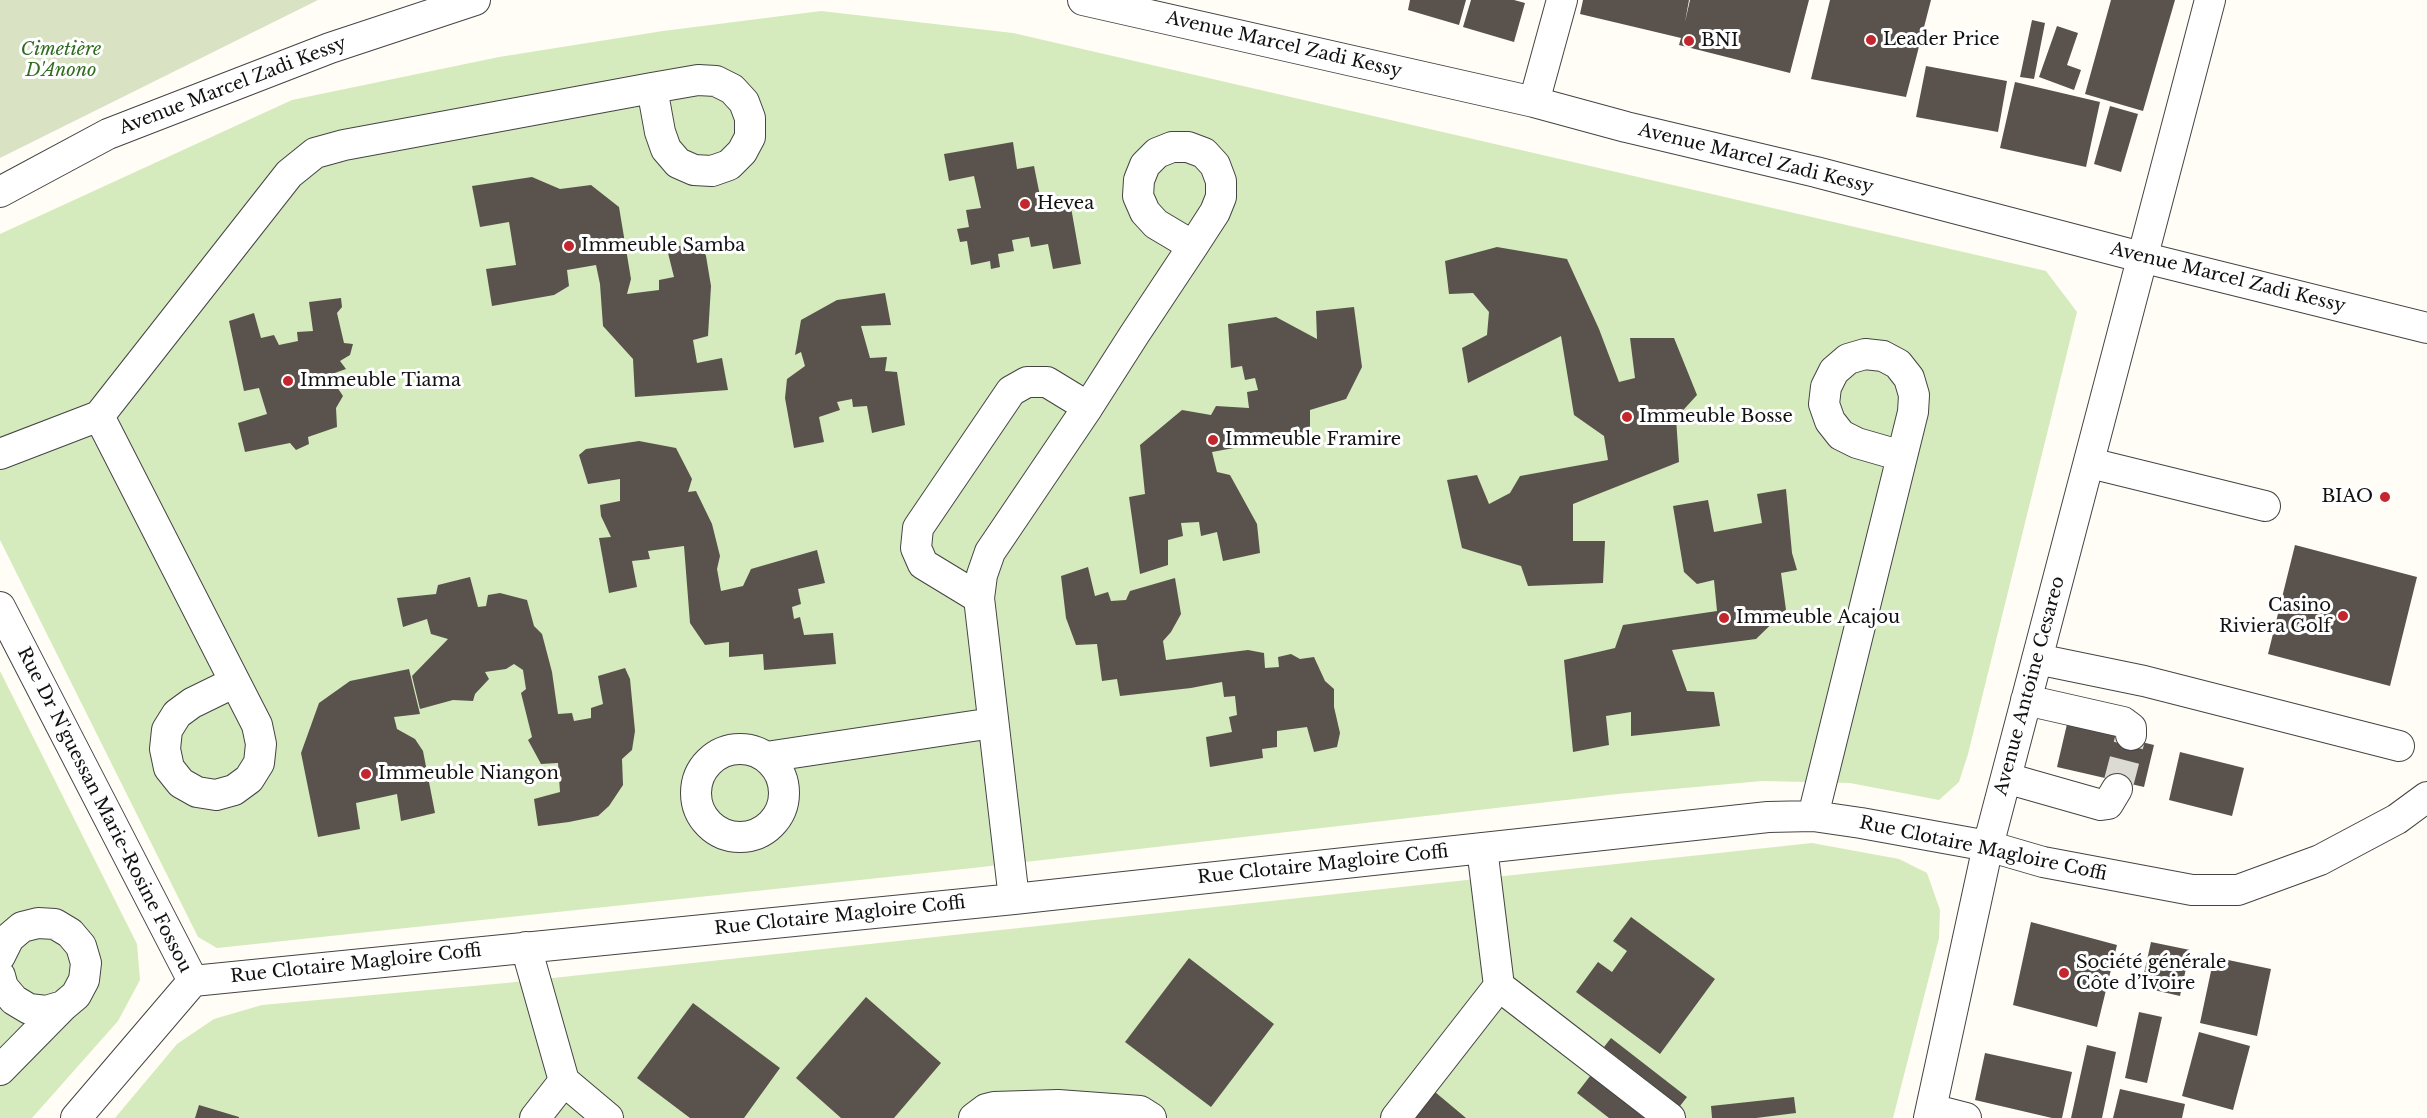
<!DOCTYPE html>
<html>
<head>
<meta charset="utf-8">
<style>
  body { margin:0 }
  canvas { display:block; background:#fffdf5 }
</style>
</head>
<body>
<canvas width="2427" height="1118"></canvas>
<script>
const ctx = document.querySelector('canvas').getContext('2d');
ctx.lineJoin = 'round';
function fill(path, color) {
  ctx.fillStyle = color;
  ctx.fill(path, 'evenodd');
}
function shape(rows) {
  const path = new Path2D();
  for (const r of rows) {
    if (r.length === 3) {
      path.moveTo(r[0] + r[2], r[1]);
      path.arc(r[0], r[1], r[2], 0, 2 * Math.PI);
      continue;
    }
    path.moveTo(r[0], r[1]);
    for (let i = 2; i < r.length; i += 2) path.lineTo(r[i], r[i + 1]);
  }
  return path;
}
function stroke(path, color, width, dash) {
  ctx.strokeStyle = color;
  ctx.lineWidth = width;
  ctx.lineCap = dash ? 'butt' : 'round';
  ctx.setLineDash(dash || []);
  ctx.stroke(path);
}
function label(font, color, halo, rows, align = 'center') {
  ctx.font = font + ' "Libre Baskerville",serif';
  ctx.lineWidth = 6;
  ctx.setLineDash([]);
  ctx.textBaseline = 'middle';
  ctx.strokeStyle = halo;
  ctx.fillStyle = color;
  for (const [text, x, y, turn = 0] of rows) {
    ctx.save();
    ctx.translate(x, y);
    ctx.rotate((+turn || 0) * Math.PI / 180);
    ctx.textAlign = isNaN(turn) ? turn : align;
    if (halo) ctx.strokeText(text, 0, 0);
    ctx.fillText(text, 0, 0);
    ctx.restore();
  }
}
fill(shape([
  [821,11,1013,33,2046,271,2077,312,1968,754,1959,782,1939,800,1850,783,1762,781,1618,794,973,868,217,948,198,937,0,540,0,234,292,100,499,57,663,31],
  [0,671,137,944,140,980,118,1021,32,1118,0,1118],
  [1812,843,1899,859,1927,873,1940,910,1939,938,1893,1118,115,1118,177,1044,214,1019,262,1005,506,983]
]), '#d5ebbd');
fill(shape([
  [0,0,318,0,0,158]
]), '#d9e3c4');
fill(shape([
  [1410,0,1466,0,1459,25,1408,10],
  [1471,0,1514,0,1525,3,1514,42,1463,27],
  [1583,0,1689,0,1685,22,1690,0,1809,0,1790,73,1679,45,1681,38,1580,14],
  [1830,0,1931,0,1906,97,1811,79],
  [2111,0,2175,0,2143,111,2085,94],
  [2032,20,2045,23,2034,79,2020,77],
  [2057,26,2078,33,2067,65,2081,70,2074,90,2039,77],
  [1926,66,2007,81,1998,132,1916,117],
  [2015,82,2100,102,2086,167,2000,148],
  [2110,106,2138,114,2121,172,2094,164],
  [1013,142,1017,169,1034,166,1041,201,1069,196,1081,264,1053,269,1048,244,1031,247,1029,237,1012,240,1014,251,998,254,1000,267,991,269,990,261,971,265,967,241,960,242,957,229,969,227,966,210,981,208,974,176,949,181,944,154],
  [532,177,560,189,591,185,619,207,631,279,627,294,659,290,659,280,674,277,667,249,700,241,706,256,711,286,708,336,693,340,697,363,722,358,728,390,635,397,633,359,603,326,600,284,596,265,567,270,569,286,554,295,492,306,486,269,516,265,509,222,480,227,472,186],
  [1497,247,1567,259,1599,329,1619,382,1635,378,1630,338,1674,338,1697,395,1676,418,1679,462,1573,504,1573,541,1605,541,1603,583,1528,586,1521,566,1462,548,1447,480,1477,475,1489,504,1510,493,1520,476,1608,460,1604,436,1574,415,1561,336,1468,383,1462,348,1487,335,1489,312,1473,293,1449,294,1445,261],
  [885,293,891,325,861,326,870,358,887,357,885,371,897,372,905,425,872,433,867,406,853,407,852,399,837,402,840,410,819,417,824,442,794,448,785,398,787,379,805,366,801,352,795,355,801,320,837,300],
  [341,298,342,307,337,313,344,343,353,344,350,355,340,361,346,369,329,375,343,396,336,408,337,427,308,437,309,444,296,450,290,443,245,452,238,423,267,414,259,388,244,391,229,321,254,313,261,338,274,335,279,345,298,341,297,332,313,331,309,302],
  [1354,307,1362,367,1346,399,1310,410,1310,434,1212,452,1217,472,1230,475,1257,524,1260,553,1223,561,1217,532,1201,536,1199,522,1181,523,1183,536,1168,540,1168,565,1140,574,1129,497,1145,494,1140,445,1182,410,1211,415,1216,406,1249,408,1247,392,1258,390,1255,378,1245,380,1242,366,1231,368,1228,324,1276,317,1317,339,1316,311],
  [639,441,676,448,692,479,688,492,696,491,712,524,720,556,717,569,721,591,743,586,751,569,817,550,825,583,798,589,801,604,792,607,794,619,800,617,804,635,833,633,836,664,764,670,763,654,729,657,729,642,705,645,690,623,684,546,648,551,650,559,632,561,637,587,609,593,599,538,611,537,601,516,600,505,620,501,620,479,588,484,579,455,586,449],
  [1786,489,1792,553,1797,570,1781,573,1786,610,1756,639,1672,650,1687,691,1714,692,1720,726,1631,736,1631,712,1606,716,1609,745,1573,752,1564,660,1615,648,1623,625,1717,611,1714,580,1697,584,1684,572,1673,506,1708,500,1714,532,1762,523,1757,494],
  [2295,545,2417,577,2390,686,2268,654],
  [1088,567,1095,596,1108,592,1111,601,1126,600,1130,591,1175,578,1181,614,1171,632,1163,641,1166,660,1248,650,1264,653,1265,668,1279,667,1278,657,1291,654,1300,659,1314,657,1325,681,1334,689,1334,707,1340,733,1337,747,1314,752,1307,727,1277,731,1277,747,1262,749,1263,758,1210,767,1206,737,1232,732,1229,717,1237,715,1235,696,1224,697,1222,682,1191,688,1120,696,1117,679,1102,681,1097,644,1076,645,1066,618,1061,576],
  [470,577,478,607,486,606,488,595,500,593,527,600,534,626,542,634,552,672,558,714,572,713,574,721,591,718,591,708,603,704,598,676,625,668,630,679,635,731,632,750,622,759,623,785,609,806,598,816,569,822,538,826,534,799,560,792,558,763,541,764,528,740,532,737,521,693,526,689,523,670,514,664,506,669,485,672,489,679,475,694,473,701,453,700,420,709,412,676,448,639,431,634,427,619,403,627,397,598,436,594,438,585],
  [409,669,420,714,394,717,397,729,415,739,423,751,435,813,401,821,397,794,356,803,360,829,318,837,301,753,319,703,350,681],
  [2067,724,2154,745,2144,787,2057,767],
  [2180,752,2244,768,2232,816,2169,800],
  [1631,917,1715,979,1660,1054,1576,992,1598,962,1612,972,1627,951,1613,941],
  [2031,922,2117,945,2097,1027,2013,1005],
  [2151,942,2190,950,2180,996,2141,987],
  [2214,957,2271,969,2257,1036,2200,1023],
  [1189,958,1274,1024,1211,1107,1125,1042],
  [866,997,941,1063,894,1118,841,1118,796,1078],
  [693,1003,780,1068,744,1118,690,1118,637,1078],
  [2139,1012,2162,1017,2147,1083,2125,1078],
  [2199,1032,2250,1046,2233,1110,2182,1096],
  [1611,1038,1687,1097,1680,1106,1604,1047],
  [2087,1045,2116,1052,2102,1118,2071,1118],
  [1985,1053,2072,1072,2062,1118,2052,1118,1975,1100],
  [1594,1071,1654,1118,1609,1118,1577,1093],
  [2120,1089,2185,1104,2182,1118,2113,1118],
  [1435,1092,1466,1118,1414,1118],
  [1794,1097,1796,1113,1756,1118,1712,1118,1711,1106],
  [199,1105,239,1117,239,1118,195,1118]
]), '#5a524d');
stroke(shape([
  [2117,789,2131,735]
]), '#dbdad3', 30, [30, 15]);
const minor = shape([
  [1083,0,1534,102,1626,127,1816,172,2141,257,2427,328],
  [1534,102,1562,0],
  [0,192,108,134,330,48,475,0],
  [99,416,235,682,257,725,261,744,259,763,249,779,234,790,216,795,197,792,181,783,169,768,165,749,167,730,177,714,192,703,235,682],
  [0,454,99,416,289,174,315,153,344,145,652,88,698,80,716,81,732,89,744,102,750,118,750,137,742,152,729,165,712,171,694,170,678,163,666,149,660,132,652,88],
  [2090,463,2265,506],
  [979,598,923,564,916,548,918,528,1011,391,1027,382,1047,382,1088,407],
  [0,607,193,981],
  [2037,659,2144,681,2399,746],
  [2026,700,2123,722,2131,728,2131,735],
  [740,793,44],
  [766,757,993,723],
  [2006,778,2101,805,2108,804,2117,789],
  [1813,816,1913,412,1914,395,1909,378,1898,364,1883,356,1865,354,1848,359,1834,371,1826,387,1824,404,1830,421,1841,435,1857,443,1902,456],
  [1014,899,979,598,982,575,990,552,1088,407,1134,335,1193,246,1215,212,1221,197,1221,181,1215,165,1204,153,1188,147,1172,147,1157,153,1145,165,1139,180,1138,196,1145,212,1156,224,1193,246],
  [526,947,564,1081],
  [0,956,9,938,22,927,38,923,55,924,70,933,81,946,86,963,84,980,76,995,63,1006,46,1011,29,1009,14,1000,3,987,0,976],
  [193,981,1014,899,1768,817,1813,816,1861,823,1988,846,2043,862,2192,890,2238,890,2320,860,2397,819,2427,797],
  [1499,986,1670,1118],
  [0,1070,63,1006],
  [1931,1109,1966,1118],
  [76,1118,193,981],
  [535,1118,564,1081,608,1118],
  [974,1118,986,1109,994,1107,1058,1105,1140,1111,1151,1118],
  [1396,1118,1499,986,1482,848],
  [1929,1118,1988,846,2210,0]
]);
stroke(minor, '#444', 32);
stroke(minor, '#fff', 30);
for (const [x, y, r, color] of [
  [1871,40,6,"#c4262e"],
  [1689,41,6,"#c4262e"],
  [1025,204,6,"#c4262e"],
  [569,246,6,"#c4262e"],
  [288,381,6,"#c4262e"],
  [1627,417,6,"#c4262e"],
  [1213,440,6,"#c4262e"],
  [2385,497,6,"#c4262e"],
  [2343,616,6,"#c4262e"],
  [1724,618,6,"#c4262e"],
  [366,774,6,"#c4262e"],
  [2064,973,6,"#c4262e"]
]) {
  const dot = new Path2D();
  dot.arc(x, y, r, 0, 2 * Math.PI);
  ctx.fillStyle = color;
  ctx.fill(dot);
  stroke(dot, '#fff', 2);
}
label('18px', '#111', '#fff', [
  ["Leader Price",1883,40],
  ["BNI",1701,41],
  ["Hevea",1037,204],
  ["Immeuble Samba",581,246],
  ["Immeuble Tiama",300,381],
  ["Immeuble Bosse",1639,417],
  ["Immeuble Framire",1225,440],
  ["BIAO",2373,497,"right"],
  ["Casino",2331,606,"right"],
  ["Riviera Golf",2331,627,"right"],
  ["Immeuble Acajou",1736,618],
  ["Immeuble Niangon",378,774],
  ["Société générale",2076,963],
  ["Côte d’Ivoire",2076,984]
], 'left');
label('18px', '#111', '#fff', [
  ["Avenue Marcel Zadi Kessy",1284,45,13],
  ["Avenue Marcel Zadi Kessy",233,86,-21],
  ["Avenue Marcel Zadi Kessy",1756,159,14],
  ["Avenue Marcel Zadi Kessy",2228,278,14],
  ["Avenue Antoine Cesareo",2030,686,-75],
  ["Rue Dr N'guessan Marie-Rosine Fossou",104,810,63],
  ["Rue Clotaire Magloire Coffi",1983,849,12],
  ["Rue Clotaire Magloire Coffi",1323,865,-6],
  ["Rue Clotaire Magloire Coffi",840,916,-6],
  ["Rue Clotaire Magloire Coffi",356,964,-6]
]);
label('italic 18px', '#2f6b1f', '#fff', [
  ["Cimetière",61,50],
  ["D'Anono",61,71]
]);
</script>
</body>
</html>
